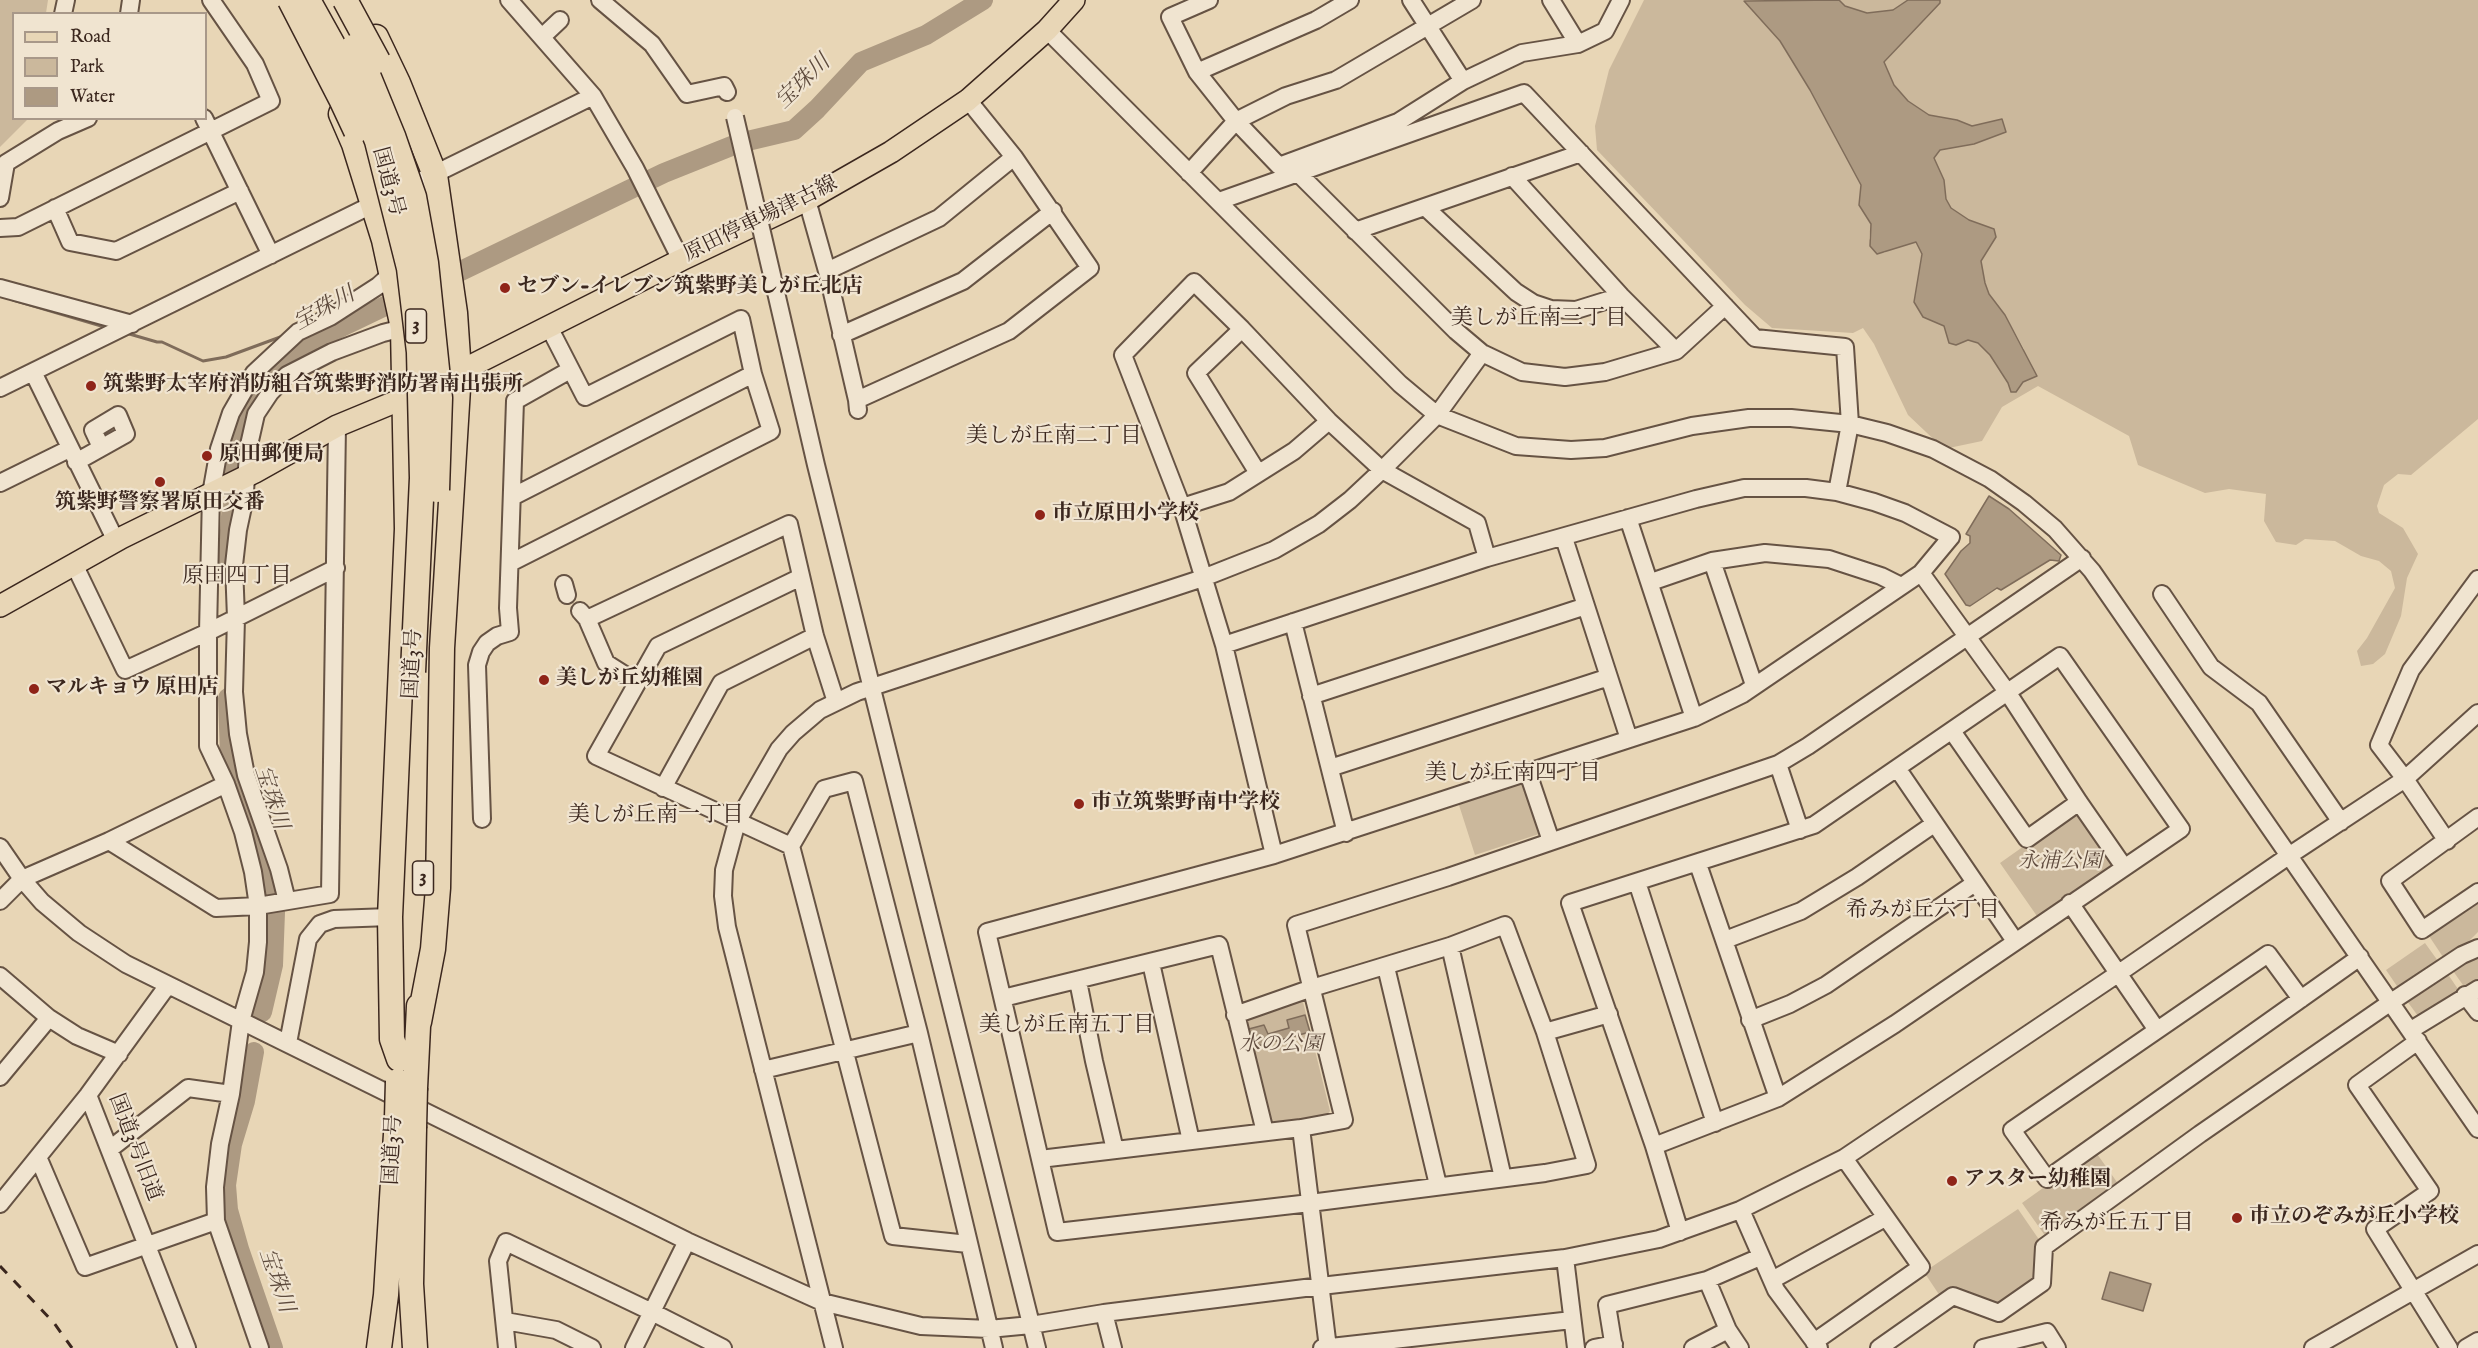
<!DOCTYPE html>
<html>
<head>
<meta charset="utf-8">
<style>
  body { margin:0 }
  #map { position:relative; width:2478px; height:1348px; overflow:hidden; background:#e8d6b6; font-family:"IM FELL English",serif }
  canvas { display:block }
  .legend { position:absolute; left:12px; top:12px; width:195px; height:108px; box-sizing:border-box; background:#f0e4d0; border:2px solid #a89889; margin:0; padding:8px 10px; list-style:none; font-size:18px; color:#3b271e }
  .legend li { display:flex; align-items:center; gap:12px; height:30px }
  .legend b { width:30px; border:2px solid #a89889 }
</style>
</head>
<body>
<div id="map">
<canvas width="2478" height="1348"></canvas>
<ul class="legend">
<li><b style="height:8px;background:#e8d6b6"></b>Road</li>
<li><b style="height:16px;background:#cbb89c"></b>Park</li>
<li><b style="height:16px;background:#ad9a82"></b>Water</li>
</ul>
</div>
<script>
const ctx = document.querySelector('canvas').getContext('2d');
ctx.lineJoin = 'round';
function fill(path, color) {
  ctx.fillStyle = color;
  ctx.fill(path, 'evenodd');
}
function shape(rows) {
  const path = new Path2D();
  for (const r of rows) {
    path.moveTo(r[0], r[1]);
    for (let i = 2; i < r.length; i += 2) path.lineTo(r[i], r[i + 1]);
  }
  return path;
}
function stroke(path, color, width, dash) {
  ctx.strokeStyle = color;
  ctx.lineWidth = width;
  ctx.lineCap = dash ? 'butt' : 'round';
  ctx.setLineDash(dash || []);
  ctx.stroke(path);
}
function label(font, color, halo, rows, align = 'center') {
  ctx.font = font + ' "IM FELL English","Noto Serif JP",serif';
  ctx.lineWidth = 4.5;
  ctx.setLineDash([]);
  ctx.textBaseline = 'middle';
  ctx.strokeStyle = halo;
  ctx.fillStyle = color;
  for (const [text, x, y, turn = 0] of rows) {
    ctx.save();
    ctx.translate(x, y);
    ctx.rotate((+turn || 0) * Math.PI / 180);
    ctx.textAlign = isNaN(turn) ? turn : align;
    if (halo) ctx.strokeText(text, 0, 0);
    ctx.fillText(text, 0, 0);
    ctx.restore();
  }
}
fill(shape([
  [0,0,48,0,46,13,14,14,14,118,28,119,0,147],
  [1644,0,1743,0,1780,41,1810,90,1861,185,1859,205,1871,224,1869,239,1884,253,1897,246,1916,242,1922,254,1914,302,1923,317,1944,326,1956,345,1968,340,1978,343,1990,355,2008,383,2011,392,2024,349,2005,315,1989,294,1985,283,1981,261,1996,237,1994,229,1969,220,1951,208,1946,199,1944,180,1934,158,1940,150,1974,144,2002,119,1972,126,1957,120,1929,115,1908,101,1894,85,1884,63,1939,3,1940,0,2478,0,2478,419,2411,475,2398,474,2384,485,2377,506,2379,513,2403,528,2418,554,2407,578,2401,616,2385,654,2373,664,2361,666,2357,651,2367,638,2395,588,2391,571,2379,561,2361,556,2335,541,2305,539,2296,545,2276,542,2264,521,2266,494,2229,489,2205,493,2138,465,2129,436,2038,386,2002,407,1982,441,1944,449,1908,415,1874,344,1863,328,1853,333,1772,328,1745,305,1597,150,1595,126,1609,70],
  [1839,0,1908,0,1893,10,1867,13,1845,6],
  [1521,782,1525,784,1541,831,1539,834,1475,855,1458,802],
  [2075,810,2116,862,2112,868,2039,919,2000,863],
  [2478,898,2478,932,2468,942,2443,957,2427,933],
  [2425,943,2438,961,2399,989,2386,970],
  [2478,954,2478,982,2465,988,2451,968],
  [2447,973,2460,992,2418,1016,2407,1001],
  [1299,999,1303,1002,1330,1111,1327,1115,1272,1122,1267,1120,1245,1018],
  [2095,1151,2119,1185,2046,1237,2022,1203],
  [2018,1209,2040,1241,2040,1278,1998,1304,1952,1288,1940,1296,1924,1272]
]), '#cbb89c');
const water = shape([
  [1839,0,1845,6,1867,13,1893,10,1908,0,1940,0,1940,3,1884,62,1894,85,1908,101,1929,115,1957,120,1972,126,2002,119,2006,132,1974,144,1940,150,1934,158,1944,180,1946,199,1951,208,1969,220,1994,229,1996,237,1981,261,1985,283,1989,294,2005,315,2037,376,2023,382,2016,392,2011,392,2008,383,1990,355,1978,343,1968,340,1956,345,1949,343,1944,326,1923,317,1914,302,1922,254,1916,242,1877,254,1870,246,1871,224,1859,205,1861,185,1810,90,1780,41,1744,1,1839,0],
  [1989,496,2009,509,2061,555,2059,561,2050,560,2001,590,1997,588,1970,606,1966,605,1945,574,1961,551,1970,543,1970,536,1966,534,1989,496],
  [1305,1015,1310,1032,1250,1048,1245,1030,1264,1025,1268,1034,1289,1028,1287,1020,1305,1015],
  [2110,1272,2151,1284,2143,1311,2102,1299,2110,1272]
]);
fill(water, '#ad9a82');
stroke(water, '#7f6c5a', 1.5);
stroke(shape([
  [13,300,108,328],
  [126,333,157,342,162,342,203,361,226,357,283,336],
  [298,340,308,343]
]), '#7f6c5a', 3);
stroke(shape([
  [438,282,664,173,739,143,794,130,817,109,861,62,926,35,983,0],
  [227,573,235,461,253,402,275,371,308,343,408,295],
  [228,698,230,756,243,787,273,883,275,912,273,965,262,1012],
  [254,1052,245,1101,232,1144,226,1185,228,1210,239,1249,273,1348]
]), '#ad9a82', 20);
const minor = shape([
  [509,0,593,96,635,168,681,260],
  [600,0,652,44,687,94,724,86,727,92],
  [1209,0,1170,17,1197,72,1236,121,1279,166,1398,122,1463,81,1522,53,1578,44,1605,31,1621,0],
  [1411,0,1463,81],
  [1551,0,1578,44],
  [63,14,66,0],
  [129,14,131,0],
  [1047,30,1400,384,1437,415,1516,446,1571,450,1605,448,1692,426,1749,418,1791,418,1850,424,1887,433,1933,449,1990,479,2024,503,2055,529,2092,571,2478,1129],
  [542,37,560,20],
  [1197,72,1316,20,1350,0],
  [204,118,271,255],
  [1189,173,1236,121,1286,96,1336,80,1472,0],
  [1299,174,1456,331,1482,353,1522,372,1565,377,1605,372,1669,353,1676,351,1725,306],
  [1512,176,1621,296,1676,351],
  [0,198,6,163,58,131,88,118],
  [807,200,827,271,857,400,858,410],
  [1219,201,1524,93,1755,338,1845,347,1850,424,1837,492],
  [1425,207,1516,292,1533,303,1551,309,1576,310,1621,296],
  [55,208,70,242,116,251,240,191],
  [0,228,18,227,271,101,255,64,211,0],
  [1355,231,1581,153],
  [827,271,939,218,1014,157],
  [0,288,132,324],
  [775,288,816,465,1037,1348],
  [1242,329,1196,373,1258,473],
  [841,335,963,281,1053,211],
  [33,372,116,541],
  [0,388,593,96],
  [857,400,1009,331,1090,268,1014,157,968,100],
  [76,462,126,434,118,415,93,430,101,447],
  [0,483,69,449],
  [512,497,753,374],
  [1182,507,1229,492,1294,451,1329,421],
  [1628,518,1694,718],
  [1564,538,1629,739],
  [1712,561,1754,685],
  [510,563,771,431,753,374,741,319,585,397,549,327],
  [74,564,125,670,208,632,336,568],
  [1921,573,2008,693,2079,802,2124,867],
  [1651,582,1712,561,1765,553,1829,559,1881,576,1901,586],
  [564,584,567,595],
  [2162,594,2211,667,2259,703,2341,822],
  [580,611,587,619,606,663,636,682],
  [587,619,789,524,815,636,836,702],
  [1293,622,1346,833],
  [1224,645,1487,558,1696,499,1744,488,1806,488,1837,492,1874,502,1905,513,1951,537,1921,573,1743,694,1694,718,1274,855,987,932,1057,1232,1310,1203,1545,1173,1587,1165,1545,1032,1505,925,1450,946,1312,988,1235,1015],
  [1311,696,1586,606],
  [1952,731,2027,839,2079,802],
  [1778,764,1800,830],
  [1330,768,1609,677],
  [1897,768,2015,941],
  [1528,773,1551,841],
  [663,788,721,683,815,636],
  [2478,817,2390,881,2422,930,2478,892],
  [482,819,477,665,481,652,487,643,497,636,510,632,508,608,515,401,570,370],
  [109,841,216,908,258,906,330,894,337,426],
  [2447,841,2405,779,2379,745,2411,670,2478,579],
  [791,846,596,756,658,646,801,577],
  [0,847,22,879,42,902,79,933,126,964,687,1241,822,1302,921,1326,989,1329,1031,1325,1104,1313,1321,1286,1565,1258,1659,1239,1740,1210,1844,1158,2119,973,2290,855,2405,779,2478,713],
  [1274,855,1224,645,1182,507,1123,355,1194,282,1242,329,1329,421,1382,470,1477,523,1487,558],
  [1698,864,1778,1098],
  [1637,882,1715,1123],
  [0,901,22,879,109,841,226,784],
  [287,901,279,869,246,775,238,734,234,692,236,618,234,565,238,530,244,502,249,445,256,414,270,393,287,375,332,352,383,333,403,328],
  [2070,903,2157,1030],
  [1725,940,1801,911,1857,877,1934,824],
  [1450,946,1503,1178],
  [1151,963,1191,1141],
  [1386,967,1438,1185],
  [0,976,49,1018,77,1036,119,1054],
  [1078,981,1094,1061,1115,1150],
  [2465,995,2478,1012],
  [1003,998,1219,945,1265,1132],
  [2301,999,2268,954,2012,1130,2047,1179,2360,957],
  [1750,1020,1790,1004,1826,985,1975,883],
  [2411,1030,2478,989],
  [1545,1032,1609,1014],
  [2418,1041,2357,1085,2430,1191,2375,1229,2449,1348],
  [288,1043,308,939,320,924,334,919,390,917],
  [763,1070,919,1033],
  [0,1077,49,1018],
  [88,1095,187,1348],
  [1301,1128,1328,1348],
  [1654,1146,1778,1098,1895,1024,2181,829,2060,656,1814,825,1570,903,1654,1146,1680,1232],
  [110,1149,188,1088,231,1094],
  [38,1157,85,1267,216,1221],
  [1040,1159,1301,1128,1344,1120,1296,925,1448,877,1778,764,1808,746,2082,558],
  [0,1204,88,1095,168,985],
  [1740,1210,1744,1217,1776,1290,1819,1348],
  [968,1244,893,1236,791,846,824,789,854,781,919,1033,994,1348],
  [1565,1258,1576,1348],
  [1707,1280,1728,1330,1740,1348],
  [1772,1280,1885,1218],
  [1104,1313,1113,1348],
  [505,1321,556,1330,592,1348],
  [1814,1342,1921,1267,1844,1158],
  [260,1348,216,1221,215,1187,220,1144,231,1094,241,1021,255,972,258,942,258,906,253,872,243,832,226,784,208,746,208,632,211,494,219,449,231,413,254,373,298,332,330,317,378,286,390,275],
  [507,1348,498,1261,506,1242,652,1312,723,1348],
  [634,1348,687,1241],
  [834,1348,727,927,723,896,724,870,737,822,779,749,793,733,820,710,857,692,1203,578,1274,550,1319,524,1350,500,1382,470,1437,415,1482,353],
  [1322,1348,1572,1320],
  [1594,1348,1614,1344],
  [1614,1348,1607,1305,1707,1280,1760,1257],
  [1693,1348,1728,1330],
  [1879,1348,1953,1296,1999,1313,2042,1283,2044,1247,2200,1134,2391,1002,2462,955,2478,948],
  [1983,1348,2047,1332,2057,1348],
  [2313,1348,2478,1254],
  [2466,1348,2478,1341]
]);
const major = shape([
  [447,378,681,260,807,200,891,152,968,100,1047,30,1074,0],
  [0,606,121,538,255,472,337,426,419,392]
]);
const highway = shape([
  [376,37,398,83,435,175,455,313,459,372,442,648,438,888,433,949,419,1022],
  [341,114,354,144,384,240,403,328,407,529,390,917,392,1039,399,1059],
  [415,1088,419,1006],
  [414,1128,411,1284,415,1348],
  [379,1348,386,1295,397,1118]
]);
stroke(minor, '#665344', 20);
stroke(major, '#3b271e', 24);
stroke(highway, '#3b271e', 27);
stroke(minor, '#f0e4d0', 16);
stroke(major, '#e8d6b6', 21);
stroke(highway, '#e8d6b6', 24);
stroke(shape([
  [0,1266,54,1323,72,1348]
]), '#3b271e', 3, [10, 10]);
const minorBridge = shape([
  [735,117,775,288]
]);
const highwayBridge = shape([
  [290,0,341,99,356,131],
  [308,0,352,79,377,141,409,268,419,352,422,478,413,672],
  [345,0,378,61],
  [353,47,368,75,393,136,414,197,426,263,440,398,437,490],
  [397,1118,398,1081],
  [414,1128,415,1088]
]);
stroke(minorBridge, '#665344', 20, []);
stroke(highwayBridge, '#3b271e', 27, []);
stroke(minorBridge, '#f0e4d0', 16);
stroke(highwayBridge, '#e8d6b6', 24);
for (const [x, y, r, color] of [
  [505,288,6,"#8f2418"],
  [91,386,6,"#8f2418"],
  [207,456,6,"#8f2418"],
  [160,482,6,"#8f2418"],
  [1040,515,6,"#8f2418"],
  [544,680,6,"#8f2418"],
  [34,689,6,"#8f2418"],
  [1079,804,6,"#8f2418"],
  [1952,1181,6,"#8f2418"],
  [2237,1218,6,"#8f2418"]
]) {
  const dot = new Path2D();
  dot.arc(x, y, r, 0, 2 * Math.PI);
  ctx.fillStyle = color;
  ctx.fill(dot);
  stroke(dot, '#f0e4d0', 2);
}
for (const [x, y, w] of [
  [416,326,21],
  [423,878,21]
]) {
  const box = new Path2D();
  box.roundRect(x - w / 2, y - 17, w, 34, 4.5);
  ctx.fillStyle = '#f0e4d0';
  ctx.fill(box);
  stroke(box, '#3b271e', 1.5);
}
label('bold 20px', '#3b271e', null, [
  ["3",416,326],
  ["3",423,878]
]);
label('21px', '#3b271e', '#f0e4d0', [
  ["国道3号",387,182,75],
  ["原田停車場津古線",761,220,-26],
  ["国道3号",414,664,-87],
  ["国道3号旧道",134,1148,69],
  ["国道3号",394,1150,-87]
]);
label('bold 21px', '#3b271e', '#f0e4d0', [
  ["セブン-イレブン筑紫野美しが丘北店",517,288],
  ["筑紫野太宰府消防組合筑紫野消防署南出張所",103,386],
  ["原田郵便局",219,456],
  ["筑紫野警察署原田交番",160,504,"center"],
  ["市立原田小学校",1052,515],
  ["美しが丘幼稚園",556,680],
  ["マルキョウ 原田店",46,689],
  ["市立筑紫野南中学校",1091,804],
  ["アスター幼稚園",1964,1181],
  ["市立のぞみが丘小学校",2249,1218]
], 'left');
label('italic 21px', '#5f4b3e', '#f0e4d0', [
  ["永浦公園",2060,863],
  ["水の公園",1281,1046]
]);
label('italic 22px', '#5d4a3c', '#f0e4d0', [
  ["宝珠川",804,83,-44],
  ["宝珠川",325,310,-29],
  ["宝珠川",270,798,72],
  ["宝珠川",275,1281,71]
]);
label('22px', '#3b271e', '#f0e4d0', [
  ["美しが丘南三丁目",1539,319],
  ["美しが丘南二丁目",1054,437],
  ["原田四丁目",237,577],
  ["美しが丘南四丁目",1513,774],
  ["美しが丘南一丁目",656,816],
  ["希みが丘六丁目",1923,911],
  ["美しが丘南五丁目",1067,1026],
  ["希みが丘五丁目",2117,1224]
]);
</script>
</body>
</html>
